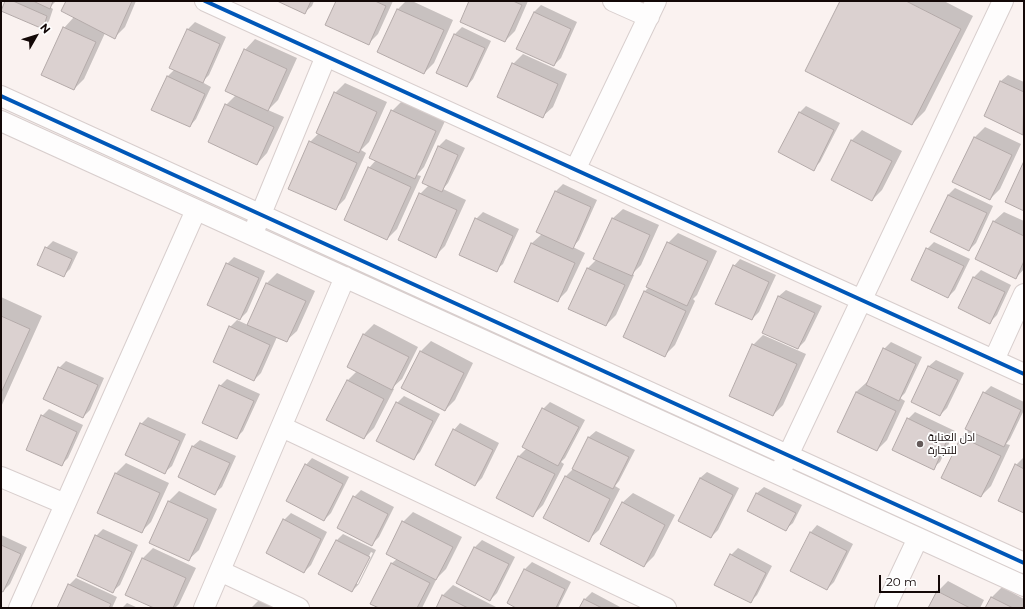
<!DOCTYPE html>
<html>
<head>
<meta charset="utf-8">
<style>
  body { margin:0 }
  #map { position:relative; width:1025px; height:609px; overflow:hidden; background:#faf2f0; font-family:Montserrat,sans-serif }
  canvas { display:block }
  .frame { position:absolute; inset:0; border:2px solid #130807; pointer-events:none }
  .north { position:absolute; left:16px; top:16px; width:40px; height:40px; -webkit-text-stroke:3px #fff; paint-order:stroke; rotate:51deg; font-size:11px; font-weight:700; line-height:16px; text-align:center; color:#130807 }
  .north::after { content:''; display:block; margin:auto; width:14px; height:18px; background:#130807; clip-path:polygon(50% 0,100% 100%,50% 72%,0 100%) }
  .scale { position:absolute; left:879px; top:575px; width:61px; height:18px; box-sizing:border-box; border:2px solid #130807; border-top:0; padding-left:5px; font-size:12px; line-height:14px; white-space:nowrap; color:#130807; -webkit-text-stroke:3px #fff; paint-order:stroke }
</style>
</head>
<body>
<div id="map">
<canvas width="1025" height="609"></canvas>
<div class="frame"></div>
<div class="north">N</div>
<div class="scale">20 m</div>
</div>
<script>
const ctx = document.querySelector('canvas').getContext('2d');
ctx.lineJoin = 'round';
function fill(path, color) {
  ctx.fillStyle = color;
  ctx.fill(path, 'evenodd');
}
function shape(rows) {
  const path = new Path2D();
  for (const r of rows) {
    path.moveTo(r[0], r[1]);
    for (let i = 2; i < r.length; i += 2) path.lineTo(r[i], r[i + 1]);
  }
  return path;
}
function stroke(path, color, width, dash) {
  ctx.strokeStyle = color;
  ctx.lineWidth = width;
  ctx.lineCap = dash ? 'butt' : 'round';
  ctx.setLineDash(dash || []);
  ctx.stroke(path);
}
function label(font, color, halo, rows, align = 'center') {
  ctx.font = font + ' Montserrat,Cairo,sans-serif';
  ctx.lineWidth = 3.5;
  ctx.setLineDash([]);
  ctx.textBaseline = 'middle';
  ctx.strokeStyle = halo;
  ctx.fillStyle = color;
  for (const [text, x, y, turn = 0] of rows) {
    ctx.save();
    ctx.translate(x, y);
    ctx.rotate((+turn || 0) * Math.PI / 180);
    ctx.textAlign = isNaN(turn) ? turn : align;
    if (halo) ctx.strokeText(text, 0, 0);
    ctx.fillText(text, 0, 0);
    ctx.restore();
  }
}
fill(shape([
  [7,1,56,1,50,7,53,9,49,21,43,28],
  [67,1,136,1,125,27,115,37,105,33,84,79,74,89,64,28,74,17],
  [279,1,314,1,312,6,305,12],
  [337,1,393,1,378,34,368,44],
  [406,1,412,1,453,20,434,63,424,73,379,52,398,9],
  [470,1,528,1,515,31,505,41],
  [842,1,944,1,973,16,925,111,912,124],
  [541,5,577,22,561,58,554,65,534,12],
  [195,22,226,37,209,75,202,82,211,87,196,119,190,126,167,77,175,69,171,67,188,29],
  [462,27,491,41,473,79,467,86,438,73,455,34],
  [255,39,297,58,278,100,268,110,284,117,267,153,257,164,226,105,236,95,245,50],
  [523,54,567,74,553,107,542,117,513,64],
  [1008,75,1024,82,1023,134,985,116,1001,81],
  [345,83,387,102,369,142,361,150,366,153,345,199,335,209,310,142,319,133,335,93],
  [402,101,445,121,424,167,417,175,421,176,397,229,387,239,369,168,376,160,392,111],
  [806,106,840,123,820,162,813,169,799,113],
  [985,127,1021,144,1000,189,990,199,954,182,975,137],
  [862,130,902,151,882,190,872,200,832,180,852,140],
  [446,139,465,148,448,183,443,189,466,200,445,246,435,256,420,194,429,185,423,182,439,146],
  [563,184,597,200,579,240,573,247,585,253,567,291,557,301,515,281,532,243,542,234,538,232,556,191],
  [955,188,993,206,976,243,969,250,931,231,948,195],
  [623,209,659,225,641,265,632,274,634,275,616,315,606,325,570,308,588,268,597,259,612,219],
  [483,212,519,229,503,264,496,270,476,219],
  [1004,212,1024,221,1024,269,1016,278,993,222],
  [678,233,717,251,697,295,693,299,695,301,675,345,665,355,644,292,649,287,668,243],
  [53,241,78,252,70,269,63,276,46,248],
  [934,242,970,259,955,290,948,297,927,249],
  [234,257,265,271,247,312,240,319,227,264],
  [740,259,776,275,759,312,752,319,734,266],
  [981,270,1011,285,997,315,990,322,960,308,974,277],
  [277,273,315,291,297,331,286,341,277,337,261,373,254,380,230,327,237,320,248,325,267,283],
  [786,290,822,306,805,341,798,348,763,332,779,296],
  [1,297,42,316,1,407],
  [374,324,418,347,402,379,392,388,394,389,374,428,364,438,328,419,348,380,357,371,348,366,364,334],
  [763,335,806,354,783,405,773,415,753,345],
  [431,341,473,363,455,400,445,410,421,351],
  [891,342,922,357,905,393,900,398,905,401,887,440,877,450,856,392,867,382,868,383,884,349],
  [936,360,964,373,947,408,940,415,929,366],
  [66,361,104,378,90,410,83,417,59,368],
  [227,379,260,394,243,431,236,438,220,386],
  [991,386,1024,402,1024,410,1010,439,1006,444,1010,445,991,486,981,496,943,478,962,437,969,430,984,393],
  [404,396,440,414,420,452,413,459,397,403],
  [550,402,585,420,565,458,561,462,564,464,543,505,533,515,498,497,519,456,527,448,543,409],
  [49,409,83,425,68,458,61,465,42,416],
  [915,412,955,431,940,462,933,468,908,419],
  [148,417,186,434,172,466,165,472,141,424],
  [460,423,499,443,482,478,475,485,454,430],
  [596,431,635,450,619,481,615,486,620,489,599,530,588,540,545,518,566,476,573,469,589,437],
  [200,440,236,456,222,487,215,493,193,446],
  [1024,457,1024,512,1016,465],
  [312,458,349,477,331,513,324,520,306,465],
  [126,463,169,483,151,522,141,532,98,512,116,473],
  [707,472,739,488,718,530,711,537,700,478],
  [764,487,802,505,793,523,786,529,749,510,757,493],
  [361,490,394,507,379,537,372,544,354,497],
  [179,491,217,509,199,550,188,560,150,542,169,501],
  [633,493,675,515,654,556,644,566,622,503],
  [413,512,462,537,446,569,437,578,422,608,381,608,372,603,392,563,397,559,403,522],
  [291,513,327,532,311,565,304,572,284,520],
  [817,525,853,544,834,582,827,589,791,570,811,532],
  [103,529,138,545,120,585,113,591,96,536],
  [343,534,376,550,359,584,352,591,336,541],
  [371,552,373,553,358,584,355,584],
  [1,535,27,547,10,584,3,591,1,590],
  [482,540,515,557,497,593,490,600,457,583,475,547],
  [153,548,196,568,179,604,175,608,156,608,143,558],
  [738,548,772,566,757,595,750,602,731,555],
  [532,562,571,582,558,608,518,608,508,603,525,569],
  [76,578,117,597,112,608,58,608,69,585],
  [948,581,984,600,980,608,929,608,938,591],
  [453,585,496,607,496,608,437,608,443,595],
  [1002,587,1024,599,1024,608,986,608,992,597],
  [592,592,622,608,580,608,585,599],
  [261,598,279,608,251,608],
  [127,603,138,608,122,608]
]), '#0003');
const building = shape([
  [5,1,13,1,47,16,43,29,1,11,5,1],
  [33,1,53,1,50,9,33,1],
  [66,1,132,1,115,39,61,11,66,1],
  [277,1,311,1,305,14,277,1],
  [336,1,375,1,386,6,369,45,325,25,336,1],
  [469,1,513,1,522,5,505,42,460,22,469,1],
  [840,1,906,1,961,29,912,125,805,71,840,1],
  [397,9,444,30,424,74,377,52,397,9],
  [534,12,571,29,554,66,516,49,534,12],
  [63,27,96,42,74,90,41,75,63,27],
  [187,29,220,44,203,83,169,68,187,29],
  [454,34,485,48,467,87,436,73,454,34],
  [244,49,287,69,268,111,225,91,244,49],
  [512,63,558,84,543,118,497,97,512,63],
  [167,76,205,94,190,127,151,110,167,76],
  [1000,81,1024,92,1023,135,984,116,1000,81],
  [334,92,377,112,359,153,316,133,334,92],
  [225,104,274,127,257,165,208,142,225,104],
  [391,110,436,131,415,179,369,158,391,110],
  [799,112,834,130,814,171,778,152,799,112],
  [974,137,1012,155,990,200,952,182,974,137],
  [851,140,892,161,872,201,831,180,851,140],
  [309,141,357,163,336,210,288,189,309,141],
  [438,146,458,155,442,192,422,183,438,146],
  [1024,161,1024,211,1005,202,1024,161],
  [368,167,411,187,387,240,344,220,368,167],
  [555,191,591,207,573,249,536,232,555,191],
  [419,193,457,210,436,258,398,240,419,193],
  [948,195,987,213,969,251,930,232,948,195],
  [475,218,513,236,497,272,459,255,475,218],
  [612,218,650,235,632,276,593,259,612,218],
  [993,221,1024,236,1024,261,1016,279,975,259,993,221],
  [667,242,708,261,687,306,646,287,667,242],
  [531,243,575,263,558,302,514,282,531,243],
  [45,247,72,259,64,277,37,265,45,247],
  [926,248,964,266,948,298,911,280,926,248],
  [226,263,259,278,240,320,207,305,226,263],
  [733,265,769,282,752,320,715,304,733,265],
  [587,268,625,285,606,326,568,309,587,268],
  [973,277,1005,292,990,324,958,308,973,277],
  [266,283,306,301,287,342,247,325,266,283],
  [644,291,686,311,665,357,623,337,644,291],
  [778,296,815,313,798,349,762,333,778,296],
  [1,316,30,329,1,393,1,316],
  [229,326,270,345,254,381,213,362,229,326],
  [363,334,409,357,392,390,347,367,363,334],
  [752,344,797,364,773,416,729,396,752,344],
  [883,348,916,364,899,401,866,385,883,348],
  [420,351,464,373,445,411,401,388,420,351],
  [928,366,958,380,940,416,911,402,928,366],
  [58,367,98,385,83,418,43,399,58,367],
  [347,380,384,399,364,439,326,420,347,380],
  [219,385,254,401,237,439,202,423,219,385],
  [856,392,896,411,877,451,837,432,856,392],
  [983,392,1021,410,1004,447,965,429,983,392],
  [396,402,433,421,414,460,376,441,396,402],
  [542,408,579,427,558,466,522,447,542,408],
  [41,415,77,432,62,466,26,450,41,415],
  [907,418,948,438,934,470,892,450,907,418],
  [140,423,180,441,165,474,125,455,140,423],
  [453,429,493,450,475,486,435,465,453,429],
  [588,437,629,457,613,489,572,469,588,437],
  [961,437,1001,456,981,497,941,478,961,437],
  [192,446,230,463,215,495,178,477,192,446],
  [518,456,555,474,533,517,496,498,518,456],
  [305,464,343,484,324,521,286,501,305,464],
  [1015,464,1024,469,1024,513,998,501,1015,464],
  [115,473,160,493,142,533,97,513,115,473],
  [565,476,610,499,589,542,543,518,565,476],
  [700,478,733,495,711,538,678,521,700,478],
  [756,493,796,513,786,531,747,511,756,493],
  [353,496,388,514,372,546,337,528,353,496],
  [168,501,208,519,189,561,149,543,168,501],
  [622,502,665,525,644,567,600,544,622,502],
  [283,519,321,539,304,573,266,553,283,519],
  [402,521,453,547,436,580,386,554,402,521],
  [810,532,847,551,827,590,790,571,810,532],
  [95,535,132,552,113,593,77,576,95,535],
  [336,540,370,557,352,592,318,574,336,540],
  [1,545,21,554,3,592,1,591,1,545],
  [474,547,509,564,490,601,456,583,474,547],
  [730,554,766,573,751,603,714,585,730,554],
  [142,558,186,578,173,608,154,608,125,595,142,558],
  [391,563,430,583,417,608,379,608,370,604,391,563],
  [524,569,565,589,556,608,516,608,507,603,524,569],
  [68,584,111,604,109,608,57,608,68,584],
  [937,591,970,608,928,608,937,591],
  [442,595,468,608,436,608,442,595],
  [991,597,1013,608,985,608,991,597],
  [584,599,602,608,579,608,584,599]
]);
fill(building, '#dbd1d0');
stroke(building, '#b4aaa9', 1);
const minor = shape([
  [205,1,1024,374],
  [613,1,649,17],
  [1,96,1024,563],
  [1,121,1024,586],
  [575,170,656,1],
  [256,226,326,56],
  [994,360,1024,294],
  [282,427,666,608],
  [782,468,1003,1],
  [1,477,65,504],
  [220,571,299,608],
  [19,608,196,210],
  [204,608,345,277],
  [885,608,918,538]
]);
stroke(minor, '#d8cecd', 22);
stroke(minor, '#fefdfd', 20);
stroke(shape([
  [205,1,1024,374],
  [1,96,1024,563]
]), '#0057b8', 4);
for (const [x, y, r, color] of [
  [920,444,4,"#645a59"]
]) {
  const dot = new Path2D();
  dot.arc(x, y, r, 0, 2 * Math.PI);
  ctx.fillStyle = color;
  ctx.fill(dot);
  stroke(dot, '#fff', 1.5);
}
label('11px', '#130807', '#fff', [
  ["ادل العناية",928,438],
  ["للتجارة",928,451]
], 'left');
</script>
</body>
</html>
